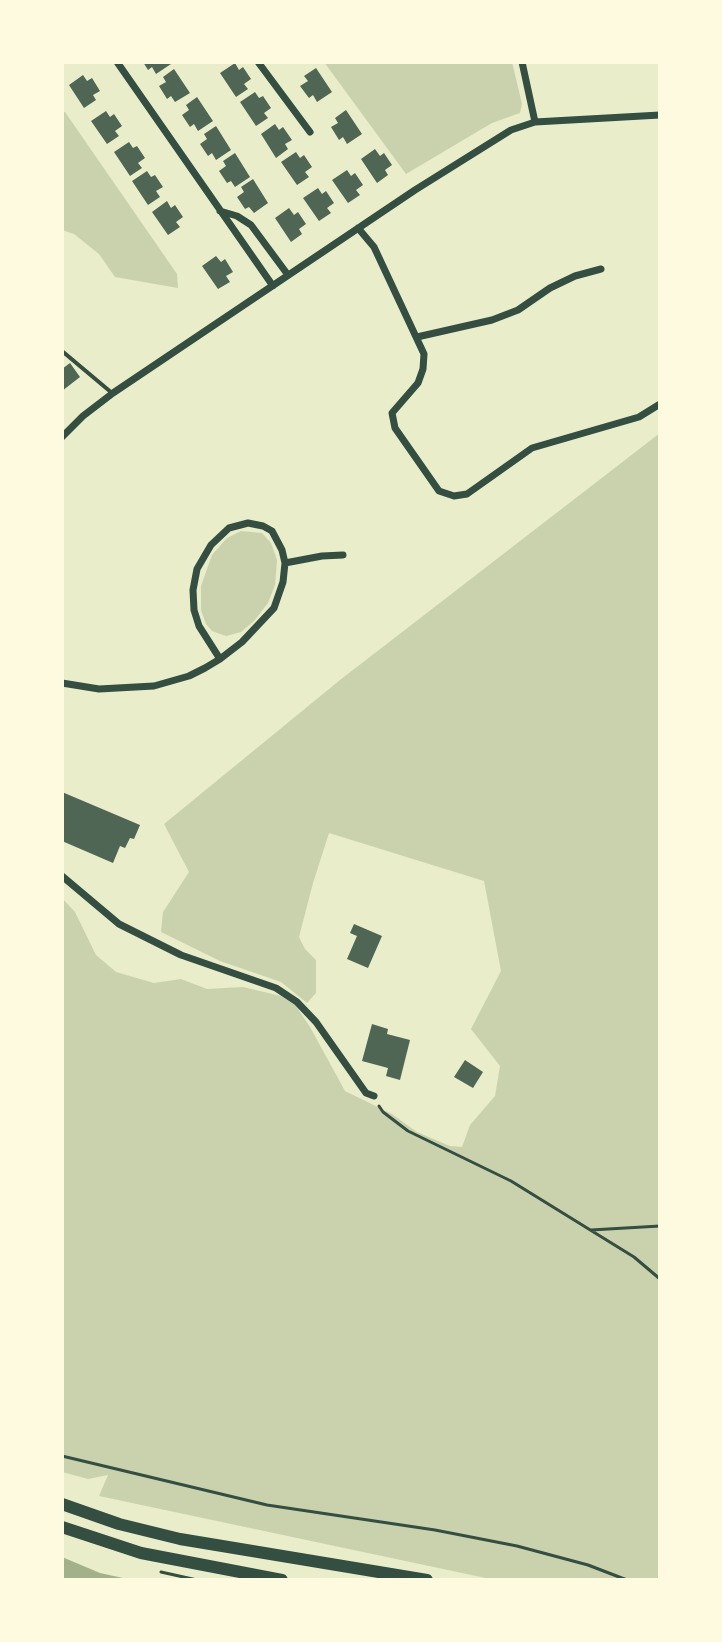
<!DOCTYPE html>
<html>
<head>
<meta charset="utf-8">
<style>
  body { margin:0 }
  #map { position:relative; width:722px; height:1642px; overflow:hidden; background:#e9edc9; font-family:"DejaVu Sans",sans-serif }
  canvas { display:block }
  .frame { position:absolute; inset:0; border:64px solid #fefae0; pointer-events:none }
</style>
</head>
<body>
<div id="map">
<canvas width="722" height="1642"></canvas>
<div class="frame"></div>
</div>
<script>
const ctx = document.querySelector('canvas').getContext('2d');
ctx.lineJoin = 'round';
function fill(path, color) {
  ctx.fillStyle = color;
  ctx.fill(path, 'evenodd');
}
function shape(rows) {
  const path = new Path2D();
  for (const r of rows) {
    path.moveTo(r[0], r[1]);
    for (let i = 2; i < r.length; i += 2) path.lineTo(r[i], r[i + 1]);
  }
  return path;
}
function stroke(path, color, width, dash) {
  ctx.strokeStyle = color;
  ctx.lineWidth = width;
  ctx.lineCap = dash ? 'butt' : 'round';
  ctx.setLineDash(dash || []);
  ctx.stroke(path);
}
fill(shape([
  [324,62,512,62,522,104,520,113,492,123,406,174],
  [62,112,65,112,177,274,178,288,115,277,99,254,74,234,62,230],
  [660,433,660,1580,495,1580,99,1496,108,1475,88,1479,62,1472,62,898,75,912,96,955,116,972,154,983,181,979,207,989,243,987,281,996,296,1006,310,1027,345,1091,392,1114,417,1132,450,1146,462,1147,470,1125,495,1096,500,1066,471,1029,501,971,484,881,329,833,313,883,299,937,305,949,316,960,316,993,307,1003,281,982,220,961,161,932,163,912,189,872,164,824,340,680],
  [241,531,262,533,271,543,277,560,275,585,268,603,254,621,241,632,226,636,212,631,206,624,201,610,201,586,212,555,227,538]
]), '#cad2ad');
fill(shape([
  [62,1557,100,1573,132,1580,62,1580]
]), '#a3b18a');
fill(shape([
  [143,62,174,62,156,74,152,67,148,70],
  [235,63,239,70,243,67,251,79,244,84,248,89,236,97,220,73],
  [316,68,332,92,317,102,313,95,309,98,300,86,308,81,304,76],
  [174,69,190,93,175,102,171,96,167,99,159,86,166,82,163,77],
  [83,75,87,81,92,78,100,91,93,95,96,100,84,108,69,85],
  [255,92,259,98,263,96,271,108,264,113,268,118,256,126,240,102],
  [197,97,213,121,198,131,194,124,190,127,182,115,189,110,186,105],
  [346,110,362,134,347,144,343,137,339,140,331,127,338,123,335,118],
  [106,111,110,117,114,114,122,126,115,131,119,136,107,144,91,121],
  [275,124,279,130,283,127,292,140,285,144,288,149,276,158,261,134],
  [216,126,231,150,216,160,212,153,208,156,200,144,207,139,204,134],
  [129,142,133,148,137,146,145,158,138,163,142,168,130,176,114,152],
  [375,149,380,156,384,153,392,165,385,170,388,175,377,183,361,159],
  [296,152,300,158,304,155,312,167,305,172,309,177,297,185,281,162],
  [235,153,250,177,235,187,231,181,227,183,219,171,226,166,223,161],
  [347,170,351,176,355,173,363,185,356,190,360,195,348,203,332,180],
  [147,171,151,177,155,175,163,187,156,191,160,197,148,205,132,181],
  [253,179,268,203,254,213,249,207,245,209,237,197,244,192,241,187],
  [318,188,322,194,326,191,334,203,327,208,331,213,319,221,303,198],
  [167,201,171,208,175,205,183,217,176,222,180,227,168,235,152,212],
  [289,208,294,215,298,212,306,224,299,229,302,234,291,242,275,218],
  [216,256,221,262,225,259,233,272,226,276,230,282,218,289,202,266],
  [70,363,80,377,62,391,62,369],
  [62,792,140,825,134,839,130,838,125,848,120,846,113,863,62,841],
  [354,924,382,936,368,968,347,959,357,936,350,933],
  [372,1024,388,1029,387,1034,410,1040,400,1080,386,1076,388,1068,362,1061],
  [465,1060,483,1072,473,1088,454,1077]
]), '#4f6655');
stroke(shape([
  [379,1106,383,1112,408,1131,511,1181,634,1257,660,1279],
  [591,1230,660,1226],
  [62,1456,267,1505,435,1530,517,1546,588,1565,627,1580],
  [161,1572,197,1580]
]), '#344e41', 3);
stroke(shape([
  [62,351,112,393]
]), '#344e41', 4);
stroke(shape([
  [117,62,273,286],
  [258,62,310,132],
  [522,62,535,122],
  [220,211,237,216,251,225,288,275],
  [358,228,374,247,424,354,423,369,418,383,392,413,395,428,439,491,454,496,467,494,532,448,639,417,660,404],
  [417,337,492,320,518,310,550,288,575,276,601,269],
  [62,437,83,416,113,393,415,190,511,130,535,122,660,115],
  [285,563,322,556,343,555],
  [62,683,99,689,154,686,189,676,205,668,220,659,242,642,274,608,283,582,285,563,282,550,272,531,263,526,248,523,229,528,211,545,197,569,193,590,194,610,199,626,220,659],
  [62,876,119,924,181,955,276,988,297,1002,316,1022,366,1093,374,1096]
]), '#344e41', 7);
stroke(shape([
  [62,1504,119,1524,180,1539,427,1580],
  [62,1527,141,1553,282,1580]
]), '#344e41', 12);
</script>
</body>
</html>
